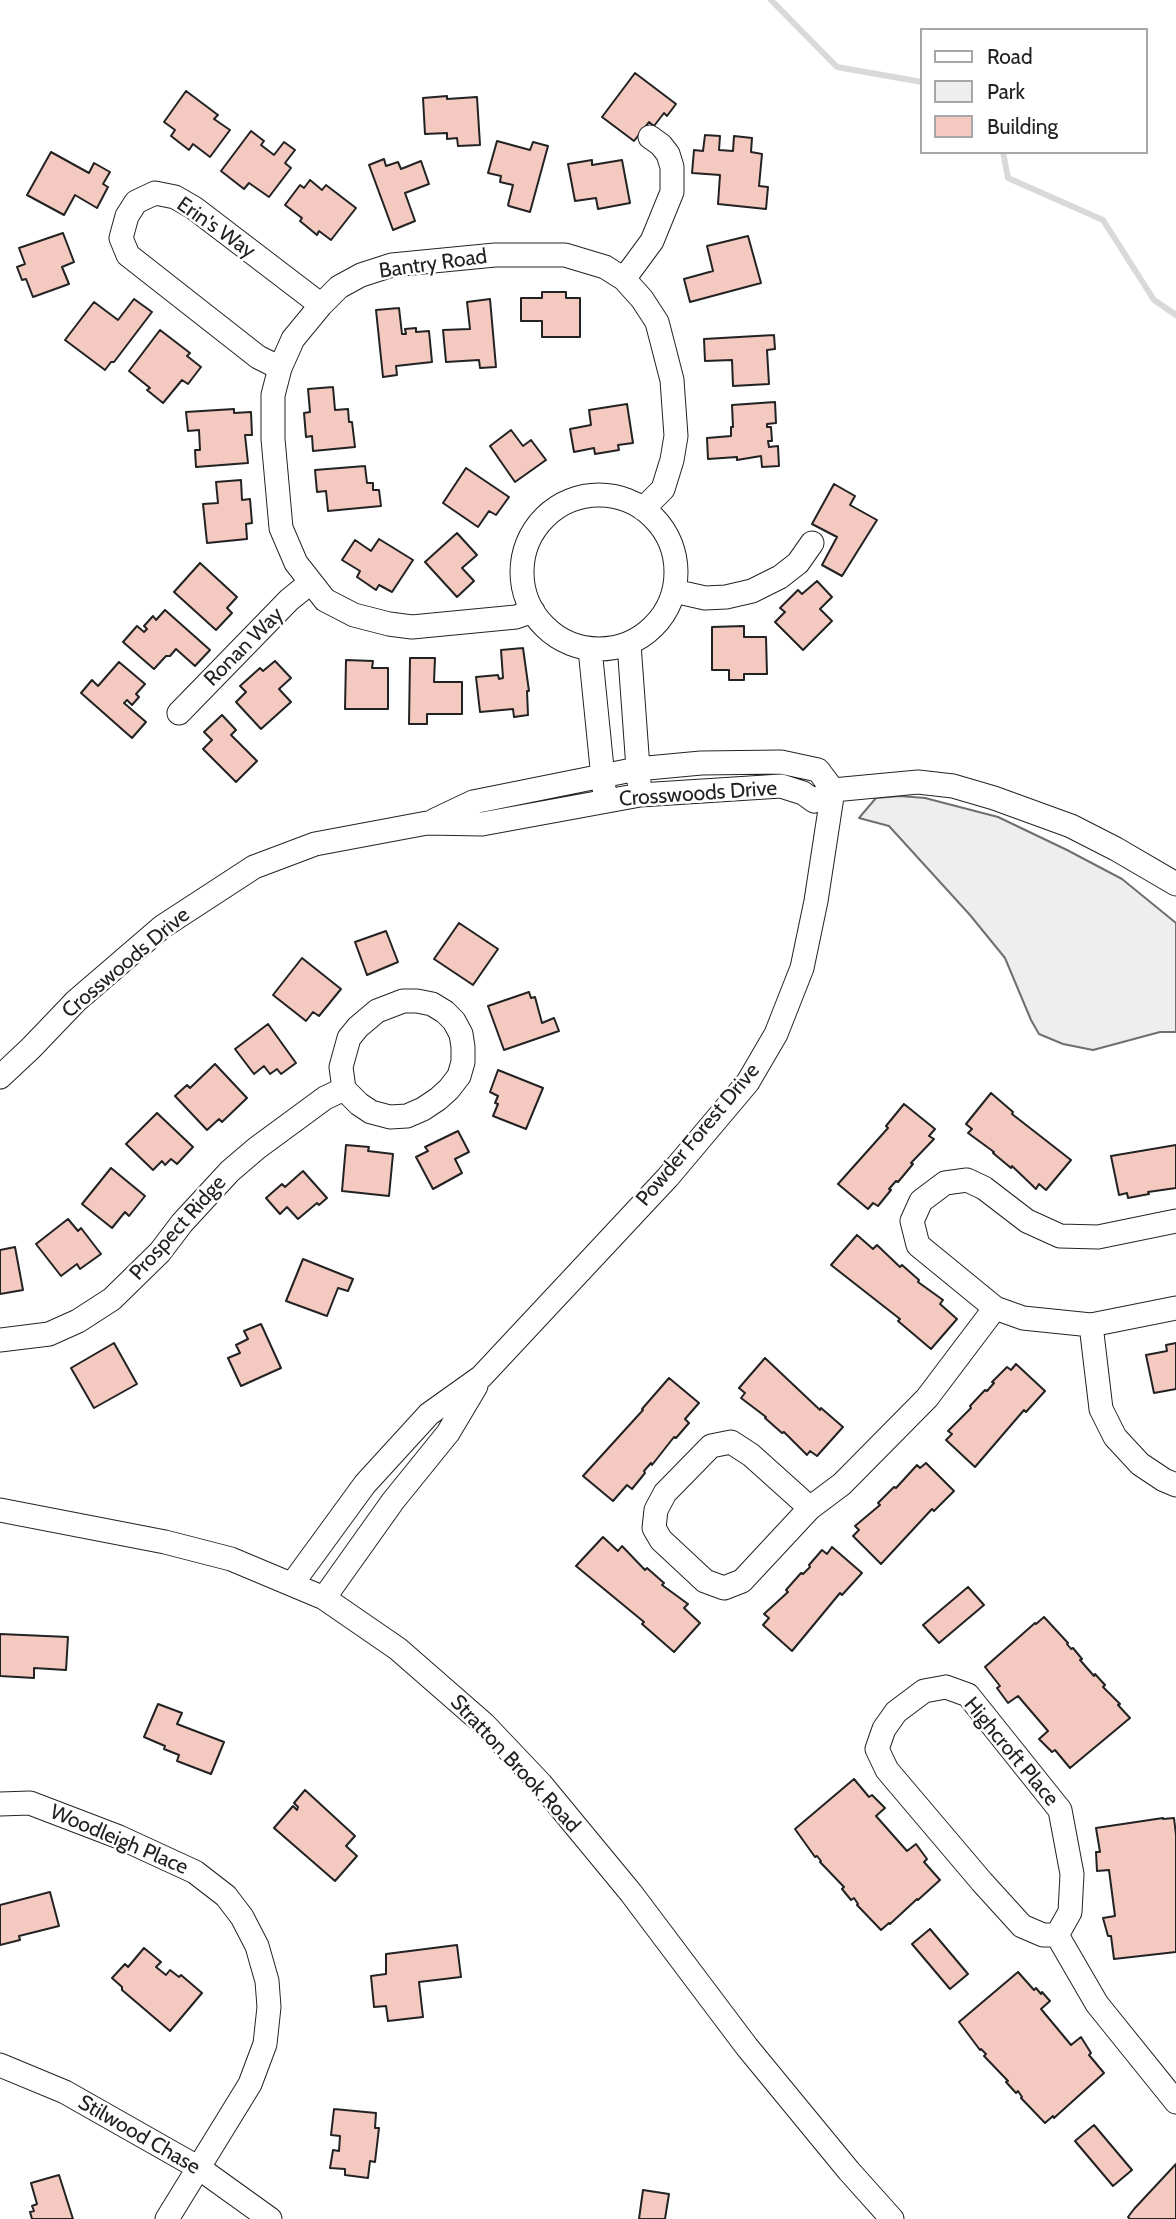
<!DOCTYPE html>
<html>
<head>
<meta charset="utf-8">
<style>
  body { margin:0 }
  #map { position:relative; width:1176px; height:2219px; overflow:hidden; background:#fff; font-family:Cabin,sans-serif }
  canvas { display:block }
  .legend { position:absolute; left:920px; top:28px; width:228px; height:126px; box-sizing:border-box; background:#fff; border:2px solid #a7a7a7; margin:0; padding:9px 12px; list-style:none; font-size:21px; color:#222 }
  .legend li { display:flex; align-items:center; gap:14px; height:35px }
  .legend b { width:35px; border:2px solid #a7a7a7 }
</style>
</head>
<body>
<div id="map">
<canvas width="1176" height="2219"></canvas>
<ul class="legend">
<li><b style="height:9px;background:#fff"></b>Road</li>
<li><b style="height:19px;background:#eee"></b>Park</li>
<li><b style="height:19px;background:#f3c9c0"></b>Building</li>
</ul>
</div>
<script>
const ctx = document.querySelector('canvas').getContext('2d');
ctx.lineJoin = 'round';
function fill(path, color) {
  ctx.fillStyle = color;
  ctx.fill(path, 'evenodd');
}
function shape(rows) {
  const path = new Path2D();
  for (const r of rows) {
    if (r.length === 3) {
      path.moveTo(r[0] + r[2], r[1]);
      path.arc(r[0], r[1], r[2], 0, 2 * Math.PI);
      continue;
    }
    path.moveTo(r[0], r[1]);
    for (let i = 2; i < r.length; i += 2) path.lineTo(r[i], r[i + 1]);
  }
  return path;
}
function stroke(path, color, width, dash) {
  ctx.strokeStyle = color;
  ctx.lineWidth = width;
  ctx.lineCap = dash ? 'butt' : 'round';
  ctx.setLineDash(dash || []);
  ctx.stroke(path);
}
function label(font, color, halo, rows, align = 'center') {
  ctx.font = font + ' Cabin,sans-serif';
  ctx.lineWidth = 5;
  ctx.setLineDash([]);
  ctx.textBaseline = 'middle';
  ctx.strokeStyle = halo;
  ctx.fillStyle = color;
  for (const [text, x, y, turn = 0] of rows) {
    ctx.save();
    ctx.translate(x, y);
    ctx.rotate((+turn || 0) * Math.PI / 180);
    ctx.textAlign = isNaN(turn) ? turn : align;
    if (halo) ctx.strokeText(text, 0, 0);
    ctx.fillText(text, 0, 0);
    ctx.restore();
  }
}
const green = shape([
  [900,796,925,798,998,817,1067,850,1122,879,1176,923,1176,1032,1160,1032,1093,1050,1063,1044,1039,1034,1031,1020,1005,958,970,915,889,826,859,818,876,798,900,796]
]);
fill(green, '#eee');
stroke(green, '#6f6f6f', 2);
stroke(shape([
  [771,0,837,67,922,82],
  [1003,152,1008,178,1103,220,1154,300,1176,315]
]), '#d9d9d9', 6);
const building = shape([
  [635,73,676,104,667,116,664,113,654,126,649,122,634,141,602,117,635,73],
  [186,91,218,115,214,119,230,130,210,157,193,144,189,150,171,136,175,130,164,122,186,91],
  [447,96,447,99,477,97,480,145,458,146,457,138,447,139,447,133,425,134,423,98,447,96],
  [251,131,264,141,261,145,274,155,284,142,295,150,285,163,291,168,269,197,249,183,244,189,221,171,251,131],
  [705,135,720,136,719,150,733,151,734,136,752,138,751,152,762,154,759,186,768,187,766,209,718,204,720,175,692,173,694,150,703,151,705,135],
  [497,141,530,150,533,142,548,146,530,212,509,206,508,205,513,185,500,182,501,176,488,173,497,141],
  [51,152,89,173,94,163,110,172,103,184,108,187,97,208,75,195,64,215,27,195,51,152],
  [384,159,386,166,398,162,401,169,421,161,429,184,405,193,415,221,393,230,369,165,384,159],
  [592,160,592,165,622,160,630,203,598,209,596,198,575,201,568,164,592,160],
  [310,180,322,190,326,185,356,208,331,240,319,231,317,235,300,221,302,218,285,205,300,185,304,188,310,180],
  [63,233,74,262,62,267,69,284,33,297,26,279,22,280,17,267,25,264,19,248,63,233],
  [748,236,761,283,690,302,684,279,713,271,707,246,748,236],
  [542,292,566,292,566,298,580,298,580,337,542,337,542,321,521,321,521,298,542,298,542,292],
  [134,299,152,312,114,362,111,362,105,370,65,340,94,302,118,320,134,299],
  [490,299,496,367,480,368,479,360,446,362,443,330,470,329,467,302,490,299],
  [399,308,402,334,406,334,405,329,416,328,416,332,429,331,432,362,396,366,397,375,383,377,376,310,399,308],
  [160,330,190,353,187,356,201,367,188,384,182,380,163,403,147,390,150,388,129,371,160,330],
  [774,335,775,349,767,350,769,384,733,386,732,360,705,361,704,339,774,335],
  [333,387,335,410,348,409,349,422,352,422,355,447,313,451,312,436,306,437,304,413,310,412,308,389,333,387],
  [775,402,776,423,767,424,767,427,771,427,772,441,768,441,769,447,778,446,779,466,762,467,761,456,737,460,737,457,708,459,707,438,731,436,731,427,733,427,732,405,775,402],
  [627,404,633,443,618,445,619,450,595,454,594,448,574,452,570,429,591,425,589,410,627,404],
  [234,409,234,413,251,412,252,435,245,435,248,463,196,467,195,450,200,450,199,430,188,431,186,412,234,409],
  [511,430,523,446,531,440,546,460,515,482,490,446,511,430],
  [365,466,367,483,373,483,373,490,379,490,381,506,328,511,326,491,317,492,315,470,365,466],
  [466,468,509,497,496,515,489,511,478,527,443,503,466,468],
  [241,480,242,500,250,499,252,523,246,524,247,539,207,543,203,504,218,503,216,482,241,480],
  [834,484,855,496,850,505,877,520,842,576,822,565,837,537,812,524,834,484],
  [457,533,477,555,462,568,474,581,457,597,425,562,457,533],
  [379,539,413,560,392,592,379,585,376,590,357,577,360,571,342,560,355,540,371,551,379,539],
  [200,563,237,597,227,608,232,613,216,630,174,592,200,563],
  [817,581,832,597,820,609,832,621,803,650,775,622,785,612,780,608,798,590,802,594,817,581],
  [165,610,210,650,195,666,176,649,170,656,166,656,154,669,123,642,137,626,144,632,147,629,144,626,153,616,156,620,165,610],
  [744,626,744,637,766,637,767,674,744,674,744,680,729,680,729,670,712,670,712,627,744,626],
  [523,648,529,691,527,691,528,715,514,717,513,709,480,712,476,677,498,675,499,679,503,678,501,650,523,648],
  [410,658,435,658,434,682,462,682,462,714,427,714,427,724,409,724,410,658],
  [346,660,373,661,372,668,388,668,388,709,345,709,346,660],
  [275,661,291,678,279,689,291,702,261,729,236,702,246,692,240,686,260,668,263,671,275,661],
  [119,662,145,684,136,694,139,697,132,705,127,700,124,703,146,722,132,738,81,693,92,680,98,686,119,662],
  [222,715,236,730,231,735,257,761,236,782,203,749,212,740,204,732,222,715],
  [459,923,498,949,473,985,434,959,459,923],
  [386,931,398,962,367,975,355,942,386,931],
  [302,958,341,989,319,1016,313,1012,306,1021,273,995,302,958],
  [529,992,531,998,535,997,542,1023,554,1018,559,1031,504,1050,488,1006,529,992],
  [268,1024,296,1063,281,1074,277,1069,270,1074,264,1066,254,1074,235,1049,268,1024],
  [215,1064,247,1098,222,1122,219,1119,207,1130,175,1096,187,1085,190,1088,215,1064],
  [498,1070,543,1088,526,1129,493,1116,498,1104,495,1103,498,1096,490,1092,498,1070],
  [991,1093,1013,1112,1012,1114,1071,1160,1046,1190,1039,1184,1036,1189,1012,1166,1011,1168,993,1153,994,1152,968,1133,972,1129,966,1124,991,1093],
  [904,1104,935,1129,929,1136,934,1139,911,1163,913,1164,898,1182,896,1181,889,1189,891,1190,878,1206,873,1203,868,1209,838,1184,888,1128,886,1126,904,1104],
  [157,1113,193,1147,177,1164,171,1159,165,1165,162,1161,153,1170,126,1144,157,1113],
  [458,1131,469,1152,455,1159,462,1173,433,1189,416,1157,428,1151,425,1147,458,1131],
  [346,1145,369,1147,368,1151,393,1154,389,1196,342,1191,346,1145],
  [1176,1145,1176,1188,1148,1192,1149,1194,1128,1198,1127,1193,1119,1195,1111,1156,1176,1145],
  [111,1168,145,1196,129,1216,125,1212,112,1228,82,1204,111,1168],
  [303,1171,327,1198,319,1205,317,1203,298,1219,287,1207,280,1214,266,1198,282,1184,285,1187,303,1171],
  [68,1219,78,1231,81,1228,101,1254,80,1269,77,1264,61,1276,36,1244,68,1219],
  [857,1235,873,1249,877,1245,900,1267,902,1265,919,1280,918,1282,943,1300,940,1304,957,1319,931,1349,898,1321,900,1319,831,1265,857,1235],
  [15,1247,23,1290,0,1294,0,1250,15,1247],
  [303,1259,353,1279,348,1291,338,1288,327,1316,286,1301,303,1259],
  [261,1324,281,1368,241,1386,228,1358,240,1353,236,1345,248,1339,244,1331,261,1324],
  [114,1343,137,1384,94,1408,71,1368,114,1343],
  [1176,1343,1176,1389,1154,1393,1146,1355,1167,1351,1166,1345,1176,1343],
  [765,1358,820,1410,821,1408,843,1427,817,1456,810,1451,807,1455,784,1432,782,1433,765,1418,766,1417,741,1398,745,1393,739,1388,765,1358],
  [1016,1364,1045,1391,1026,1412,1024,1410,975,1467,946,1440,952,1434,948,1431,971,1408,970,1406,985,1390,987,1391,994,1383,992,1382,1007,1367,1011,1370,1016,1364],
  [669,1378,699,1403,685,1419,689,1423,676,1438,674,1437,652,1465,651,1463,644,1471,645,1473,632,1489,627,1485,613,1501,583,1476,643,1410,642,1409,669,1378],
  [926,1463,954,1491,934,1511,932,1509,881,1564,853,1536,859,1530,855,1526,880,1505,878,1503,894,1487,896,1488,917,1465,920,1468,926,1463],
  [603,1537,618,1551,622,1546,645,1570,647,1568,664,1583,662,1585,688,1604,684,1608,700,1623,674,1652,642,1624,644,1622,576,1566,603,1537],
  [832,1547,862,1573,842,1595,840,1593,792,1651,763,1625,769,1618,764,1614,788,1592,786,1590,801,1573,803,1574,810,1567,809,1565,822,1550,827,1554,832,1547],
  [968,1587,984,1605,939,1643,923,1625,968,1587],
  [1044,1617,1068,1643,1067,1644,1071,1649,1073,1648,1082,1659,1080,1660,1094,1676,1095,1674,1105,1685,1103,1687,1120,1704,1118,1705,1130,1718,1070,1768,1055,1750,1052,1752,1039,1739,1048,1731,1018,1696,1008,1703,997,1688,1000,1686,985,1667,1035,1623,1036,1624,1044,1617],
  [0,1634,68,1637,66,1670,34,1668,34,1678,0,1676,0,1634],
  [158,1704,182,1713,177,1724,224,1742,211,1774,177,1761,179,1755,164,1749,165,1746,144,1737,158,1704],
  [854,1779,869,1797,872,1795,885,1808,876,1816,907,1851,916,1844,927,1859,924,1862,940,1880,918,1900,917,1899,890,1924,889,1923,881,1930,857,1905,858,1904,854,1898,851,1900,842,1889,844,1887,820,1862,821,1861,817,1856,815,1857,795,1829,854,1779],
  [305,1790,355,1836,346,1846,357,1856,335,1881,274,1828,293,1806,297,1810,298,1807,294,1803,305,1790],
  [1163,1818,1163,1819,1174,1818,1176,1835,1176,1952,1114,1959,1111,1936,1108,1936,1103,1918,1115,1916,1109,1870,1097,1871,1096,1852,1100,1852,1096,1828,1163,1818],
  [50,1892,59,1926,19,1936,20,1940,0,1945,0,1905,50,1892],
  [930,1929,968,1974,950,1989,912,1944,930,1929],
  [457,1945,461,1977,419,1982,423,2017,388,2021,386,2006,374,2007,371,1976,386,1974,386,1954,457,1945],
  [144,1948,161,1962,156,1967,166,1975,170,1970,179,1977,181,1975,202,1993,170,2031,122,1990,122,1987,112,1978,125,1964,128,1967,144,1948],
  [1018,1972,1034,1990,1036,1988,1041,1994,1042,1992,1050,2001,1041,2009,1071,2045,1081,2037,1091,2053,1089,2055,1104,2073,1054,2118,1053,2116,1045,2123,1021,2098,1022,2097,1018,2091,1016,2093,1006,2082,1008,2081,984,2056,986,2054,981,2049,980,2050,959,2022,1018,1972],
  [334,2109,376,2113,375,2128,379,2128,375,2162,370,2161,368,2178,345,2175,345,2169,330,2168,333,2150,339,2151,340,2136,331,2135,334,2109],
  [1094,2125,1132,2170,1113,2186,1075,2141,1094,2125],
  [1176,2164,1176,2219,1130,2219,1128,2217,1134,2209,1176,2164],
  [59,2175,73,2219,32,2219,30,2212,34,2211,32,2206,37,2204,31,2183,59,2175],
  [643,2190,669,2194,665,2219,639,2219,643,2190]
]);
fill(building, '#f3c9c0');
stroke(building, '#222', 2);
const minor = shape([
  [624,279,652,241,672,192,672,167,668,154,661,145,650,137],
  [280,368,258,357,128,255,121,238,127,216,136,202,155,193,175,197,194,208,321,305],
  [599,572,77],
  [674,591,705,598,726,597,752,591,780,577,798,563,812,543],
  [533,611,516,617,412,627,389,624,354,615,325,600,296,563,281,528,273,439,273,395,280,368,293,339,321,305,339,287,361,275,392,265,495,255,565,255,605,267,624,279,642,299,657,322,672,380,676,436,672,460,663,489,643,509],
  [629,644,639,782],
  [590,649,604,788],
  [179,713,289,600,310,583],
  [435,820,473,802,637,769,701,763,781,762,818,770,833,790],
  [403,1001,417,1001,432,1004,445,1012,454,1021,461,1034,463,1047,463,1062,459,1076,449,1089,438,1099,423,1109,407,1116,390,1117,371,1112,359,1104,344,1089,341,1067,349,1038,358,1027,377,1011,403,1001],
  [0,1077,31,1048,76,1001,162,927,254,867,315,844,427,823,482,824,640,795,781,786,803,793,814,801,833,790,918,782,953,786,994,798,1071,826,1116,849,1176,884],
  [1176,1221,1098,1237,1060,1236,1027,1221,984,1188,967,1180,945,1183,921,1201,912,1221,918,1245,995,1308,1023,1318,1091,1325,1176,1308],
  [1091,1325,1101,1409,1115,1437,1140,1464,1164,1480,1176,1485],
  [0,1340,49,1334,78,1321,112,1299,160,1252,182,1223,230,1171,257,1148,325,1098,344,1089],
  [810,1508,751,1455,731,1442,711,1446,665,1493,656,1510,654,1528,661,1540,705,1581,724,1588,742,1581,810,1508,842,1484,927,1398,995,1308],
  [0,1510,165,1542,231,1559,324,1598,398,1649,485,1725,541,1784,631,1893,747,2047,849,2171,892,2219],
  [292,1584,365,1484,429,1414,481,1377,668,1177,748,1082,776,1034,802,968,816,901,833,790],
  [324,1598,393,1501,448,1433,476,1386],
  [946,1687,968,1695,1060,1810,1072,1874,1070,1912,1057,1935,1043,1935,1022,1926,982,1882,887,1770,877,1749,884,1729,896,1712,924,1691,946,1687],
  [0,1804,30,1803,119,1837,195,1872,226,1896,242,1917,257,1946,267,1981,269,2007,265,2044,250,2084,167,2219],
  [1057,1935,1097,2004,1176,2102],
  [0,2065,65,2092,199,2168,270,2219]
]);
stroke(minor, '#222', 25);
stroke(minor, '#fff', 23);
label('21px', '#222', '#fff', [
  ["Erin's Way",216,228,35],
  ["Bantry Road",433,264,-8],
  ["Ronan Way",244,647,-45],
  ["Crosswoods Drive",698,794,-4],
  ["Crosswoods Drive",126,963,-40],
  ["Powder Forest Drive",698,1135,-50],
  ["Prospect Ridge",178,1228,-48],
  ["Highcroft Place",1011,1752,50],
  ["Stratton Brook Road",515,1764,47],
  ["Woodleigh Place",119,1840,23],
  ["Stilwood Chase",139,2135,30]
]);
</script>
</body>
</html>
